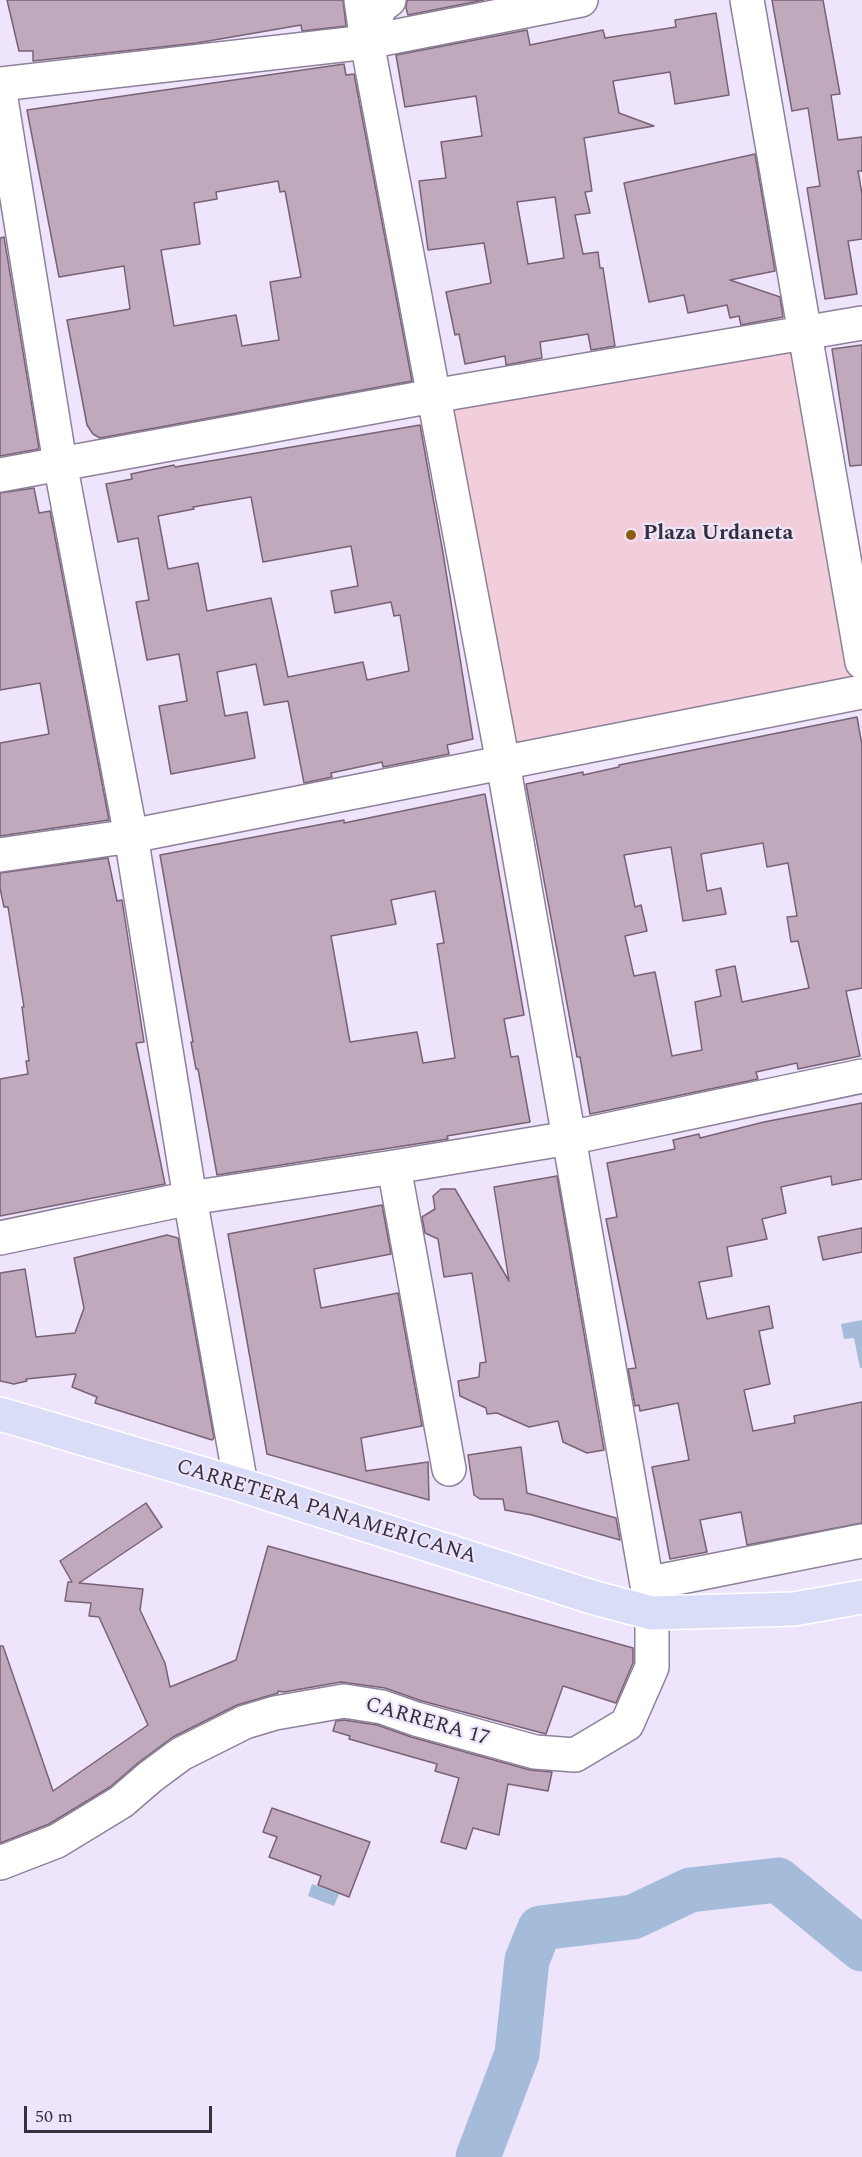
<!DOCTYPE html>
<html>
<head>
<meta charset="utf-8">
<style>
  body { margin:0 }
  #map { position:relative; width:862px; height:2157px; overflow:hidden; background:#eee4fb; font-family:Spectral,serif }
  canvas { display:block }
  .scale { position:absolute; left:24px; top:2106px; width:188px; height:27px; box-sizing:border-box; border:3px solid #35303b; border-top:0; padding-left:8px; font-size:18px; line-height:21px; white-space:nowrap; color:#35303b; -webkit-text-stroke:4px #eee4fb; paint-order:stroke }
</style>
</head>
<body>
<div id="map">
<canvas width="862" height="2157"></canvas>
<div class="scale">50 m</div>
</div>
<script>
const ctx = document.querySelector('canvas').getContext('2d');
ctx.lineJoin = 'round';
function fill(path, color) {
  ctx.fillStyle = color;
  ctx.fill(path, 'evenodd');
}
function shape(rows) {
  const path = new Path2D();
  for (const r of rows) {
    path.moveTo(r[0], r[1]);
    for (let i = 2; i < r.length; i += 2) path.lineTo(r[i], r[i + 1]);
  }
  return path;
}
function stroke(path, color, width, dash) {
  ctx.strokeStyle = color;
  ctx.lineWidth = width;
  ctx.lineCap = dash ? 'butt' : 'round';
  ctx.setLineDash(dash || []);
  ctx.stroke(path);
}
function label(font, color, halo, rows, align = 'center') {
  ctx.font = font + ' Spectral,serif';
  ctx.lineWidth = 4.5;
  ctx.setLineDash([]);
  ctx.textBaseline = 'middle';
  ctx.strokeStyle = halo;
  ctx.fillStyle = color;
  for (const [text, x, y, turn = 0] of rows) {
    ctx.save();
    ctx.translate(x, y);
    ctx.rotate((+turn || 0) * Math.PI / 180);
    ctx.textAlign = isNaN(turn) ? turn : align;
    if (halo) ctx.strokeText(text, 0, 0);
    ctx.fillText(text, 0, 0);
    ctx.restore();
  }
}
fill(shape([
  [806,334,862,692,503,763,433,396]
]), '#f2ceda');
fill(shape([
  [862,1320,862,1368,860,1368,854,1338,844,1339,841,1324],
  [312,1884,339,1894,334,1906,308,1896]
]), '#a5bbda');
stroke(shape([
  [478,2157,517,2054,527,1960,540,1928,633,1917,690,1890,778,1880,862,1949]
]), '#a5bbda', 45);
const building = shape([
  [7,0,343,0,346,26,302,31,301,25,197,43,33,61,33,51,19,51,7,0],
  [407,0,484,0,408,15,406,8,407,0],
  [772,0,823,0,840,94,831,95,838,140,862,137,862,171,858,171,862,194,862,239,848,241,857,294,825,299,807,188,820,186,808,108,792,111,772,0],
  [716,13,729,95,675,104,670,72,613,81,619,113,654,126,584,138,592,191,585,192,590,213,575,215,583,254,598,252,600,268,603,268,615,346,591,350,588,334,540,342,542,358,506,365,505,356,465,364,459,334,455,335,446,292,491,283,484,243,428,250,419,181,446,178,441,142,482,136,476,96,405,107,396,55,527,30,530,45,603,30,605,38,676,27,675,20,716,13],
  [555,197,564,258,528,264,517,202,555,197],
  [344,64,346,75,354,74,412,381,100,438,93,434,87,425,67,320,130,309,124,266,59,277,27,110,344,64],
  [278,181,280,192,285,191,301,277,270,282,279,340,242,346,236,315,174,326,161,250,200,244,194,203,217,199,216,192,278,181],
  [755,154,775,271,730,280,780,297,783,317,741,325,739,316,730,318,727,305,688,313,684,295,649,302,624,183,755,154],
  [4,237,39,449,0,456,0,238,4,237],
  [862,345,862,465,850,466,832,349,862,345],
  [420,425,443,553,473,739,447,745,449,754,383,767,382,762,331,773,332,777,304,783,288,701,264,705,256,664,217,672,225,716,247,712,255,758,171,774,159,706,187,701,179,654,147,660,136,602,149,600,138,538,118,542,106,484,132,479,131,474,174,465,175,467,420,425],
  [251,497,263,562,351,546,358,586,331,591,335,613,391,602,394,616,400,615,409,671,367,680,363,662,288,677,271,598,207,611,198,563,168,569,158,516,194,509,193,507,251,497],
  [34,488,39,513,50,511,109,820,0,836,0,743,49,734,40,683,0,690,0,493,34,488],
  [857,717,862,745,862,988,846,991,860,1056,798,1069,797,1063,756,1072,758,1079,590,1114,580,1057,577,1057,526,784,583,772,583,775,619,767,619,765,857,717],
  [763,843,767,867,788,863,797,916,787,917,791,942,798,941,809,988,742,1002,735,966,716,970,721,996,695,1002,702,1050,672,1056,655,972,634,976,625,936,647,931,641,905,635,907,624,855,671,847,683,921,726,914,721,888,707,891,701,854,763,843],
  [485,794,524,1015,504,1019,511,1057,518,1056,530,1122,447,1136,448,1139,217,1175,198,1069,196,1069,191,1042,193,1042,160,855,344,820,344,823,485,794],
  [435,891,444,943,437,944,455,1058,423,1063,417,1032,350,1042,331,936,396,924,391,900,435,891],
  [108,858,117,901,122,900,144,1042,136,1043,165,1184,0,1216,0,1079,28,1074,26,1061,29,1061,22,1007,24,1007,8,907,4,907,0,888,0,873,108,858],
  [862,1103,862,1179,832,1185,831,1176,781,1187,786,1213,762,1219,767,1239,727,1247,732,1276,699,1282,707,1319,769,1306,773,1328,759,1331,770,1384,744,1390,753,1431,795,1423,794,1416,862,1402,862,1523,747,1545,741,1512,700,1520,707,1552,670,1559,652,1467,689,1460,678,1403,640,1411,639,1405,635,1406,628,1369,636,1368,606,1219,617,1217,607,1163,675,1149,673,1140,699,1134,700,1138,764,1122,862,1103],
  [557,1176,604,1450,587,1453,563,1442,558,1421,529,1427,497,1413,487,1414,486,1408,460,1396,458,1381,479,1377,480,1363,486,1362,472,1273,444,1277,438,1239,425,1233,422,1217,435,1209,433,1196,441,1189,455,1189,509,1281,494,1187,557,1176],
  [382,1205,391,1254,314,1269,321,1308,398,1293,422,1426,361,1438,366,1471,428,1462,429,1500,267,1454,228,1234,382,1205],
  [862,1228,862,1252,823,1260,818,1237,862,1228],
  [167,1235,178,1238,214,1438,212,1440,95,1403,97,1397,72,1387,76,1374,26,1379,27,1381,14,1384,0,1381,0,1273,25,1269,36,1337,75,1333,84,1308,74,1258,167,1235],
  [521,1447,527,1493,616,1518,620,1540,532,1515,505,1510,503,1499,480,1499,474,1495,468,1455,521,1447],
  [146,1503,162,1527,79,1583,143,1589,140,1610,165,1663,170,1687,236,1660,268,1546,633,1648,633,1663,616,1703,563,1686,546,1734,422,1701,385,1688,341,1682,284,1692,278,1691,278,1693,237,1705,173,1737,139,1762,110,1787,49,1824,0,1843,0,1646,3,1646,53,1791,148,1725,99,1617,89,1616,91,1603,65,1601,68,1582,72,1582,60,1561,146,1503],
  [344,1720,377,1725,411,1737,530,1770,552,1772,548,1791,508,1784,499,1835,473,1828,466,1849,441,1842,459,1778,435,1771,437,1764,349,1739,350,1736,333,1731,336,1721,344,1720],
  [272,1808,370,1842,349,1897,318,1885,321,1876,269,1857,277,1837,263,1832,272,1808]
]);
fill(building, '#c0a8bd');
stroke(building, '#796276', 1.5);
const minor = shape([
  [747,0,862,662],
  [367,42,380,7,389,0],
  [0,84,367,42,581,0],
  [0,93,60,463,131,836,190,1198,241,1485],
  [0,475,433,396,862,323],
  [0,855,131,836,862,692],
  [394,1167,449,1469],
  [0,1238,190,1198,394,1167,569,1138,862,1076],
  [652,1613,661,1581,862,1541],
  [0,1863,57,1841,121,1802,150,1777,181,1754,245,1722,275,1713,344,1701,382,1707,416,1719,535,1752,575,1755,627,1724,652,1667,652,1613,569,1138,503,763,367,42,361,0]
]);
const major = shape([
  [0,1414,241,1485,595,1598,652,1613,794,1609,862,1597]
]);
stroke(minor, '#8d819a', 36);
stroke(major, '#fff', 36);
stroke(minor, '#fff', 33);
stroke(major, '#daddf7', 33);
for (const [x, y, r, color] of [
  [631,535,6,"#905b0e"]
]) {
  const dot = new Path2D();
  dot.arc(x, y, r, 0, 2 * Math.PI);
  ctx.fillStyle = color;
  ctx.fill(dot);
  stroke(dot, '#eee4fb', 2);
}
label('bold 21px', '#35303b', '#eee4fb', [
  ["Plaza Urdaneta",643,535]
], 'left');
label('21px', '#35303b', '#eee4fb', [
  ["CARRETERA PANAMERICANA",326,1513,17],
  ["CARRERA 17",427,1723,16]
]);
</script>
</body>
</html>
